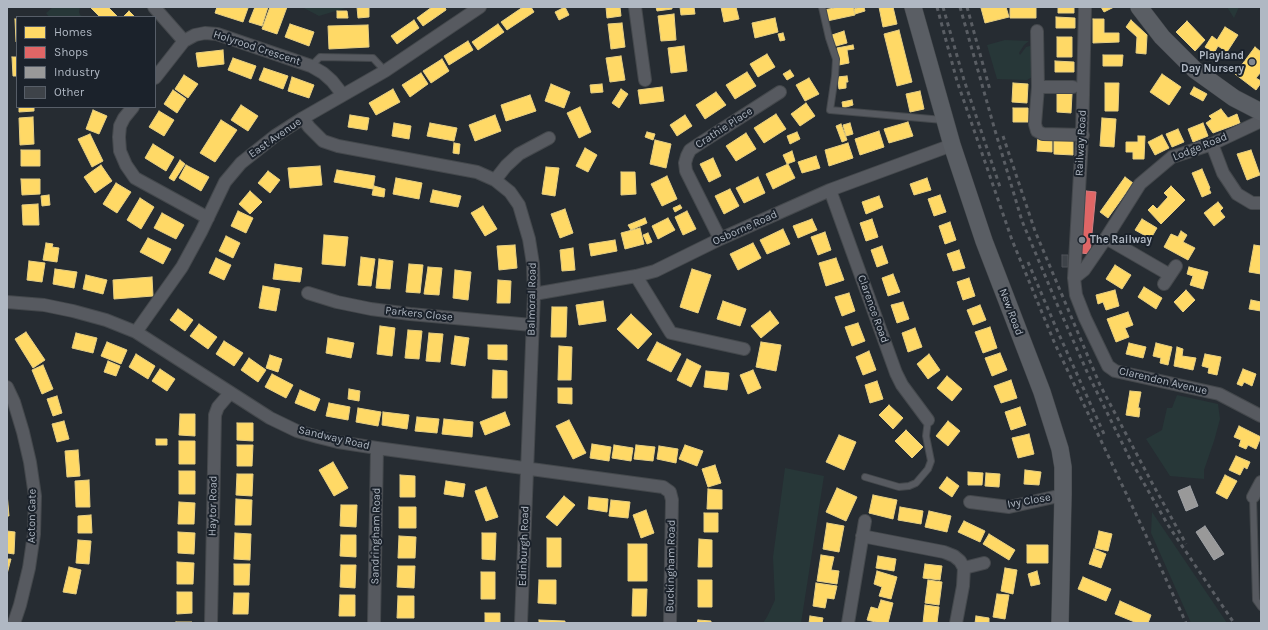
<!DOCTYPE html>
<html>
<head>
<meta charset="utf-8">
<style>
  body { margin:0 }
  #map { position:relative; width:1268px; height:630px; overflow:hidden; background:#262c32; font-family:Karla,sans-serif }
  canvas { display:block }
  .frame { position:absolute; inset:0; border:8px solid #b0b8c3; pointer-events:none }
  .legend { position:absolute; left:16px; top:16px; width:140px; height:92px; box-sizing:border-box; background:#1b222b; border:1px solid #575e68; margin:0; padding:5px 7px; list-style:none; font-size:12px; color:#b0b8c3 }
  .legend li { display:flex; align-items:center; gap:8px; height:20px }
  .legend b { width:20px; border:1px solid #575e68 }
</style>
</head>
<body>
<div id="map">
<canvas width="1268" height="630"></canvas>
<div class="frame"></div>
<ul class="legend">
<li><b style="height:11px;background:#ffd966"></b>Homes</li>
<li><b style="height:11px;background:#e06666"></b>Shops</li>
<li><b style="height:11px;background:#999"></b>Industry</li>
<li><b style="height:11px;background:#3e4349"></b>Other</li>
</ul>
</div>
<script>
const ctx = document.querySelector('canvas').getContext('2d');
ctx.lineJoin = 'round';
function fill(path, color) {
  ctx.fillStyle = color;
  ctx.fill(path, 'evenodd');
}
function shape(rows) {
  const path = new Path2D();
  for (const r of rows) {
    path.moveTo(r[0], r[1]);
    for (let i = 2; i < r.length; i += 2) path.lineTo(r[i], r[i + 1]);
  }
  return path;
}
function stroke(path, color, width, dash) {
  ctx.strokeStyle = color;
  ctx.lineWidth = width;
  ctx.lineCap = dash ? 'butt' : 'round';
  ctx.setLineDash(dash || []);
  ctx.stroke(path);
}
function label(font, color, halo, rows, align = 'center') {
  ctx.font = font + ' Karla,sans-serif';
  ctx.lineWidth = 4;
  ctx.setLineDash([]);
  ctx.textBaseline = 'middle';
  ctx.strokeStyle = halo;
  ctx.fillStyle = color;
  for (const [text, x, y, turn = 0] of rows) {
    ctx.save();
    ctx.translate(x, y);
    ctx.rotate((+turn || 0) * Math.PI / 180);
    ctx.textAlign = isNaN(turn) ? turn : align;
    if (halo) ctx.strokeText(text, 0, 0);
    ctx.fillText(text, 0, 0);
    ctx.restore();
  }
}
fill(shape([
  [51,7,80,7,79,12,80,15,84,17,49,17,46,13,52,8],
  [302,7,349,7,319,16],
  [1227,7,1239,7,1234,18],
  [1005,40,1029,41,1024,45,1019,53,1020,55,1026,47,1033,45,1032,77,1027,80,997,79,987,45],
  [1177,395,1218,404,1220,419,1214,441,1204,470,1204,479,1170,476,1146,439,1162,430,1167,408,1172,408],
  [785,468,824,476,801,623,763,623,767,617,775,600,773,557],
  [1152,512,1227,623,1191,623,1151,533]
]), '#273738');
const homes = shape([
  [90,7,108,7,118,17,100,17,90,7],
  [217,7,243,7,248,8,243,22,215,13,217,7],
  [255,7,268,7,262,26,249,22,255,7],
  [270,7,287,7,277,34,262,29,270,7],
  [357,7,369,7,369,17,358,18,357,7],
  [432,7,445,7,446,10,423,26,417,18,432,7],
  [523,7,531,7,534,12,507,30,501,22,523,7],
  [565,7,569,15,559,20,555,12,565,7],
  [606,7,620,7,621,16,607,18,606,7],
  [656,7,672,7,672,9,657,11,656,7],
  [680,7,694,7,695,14,681,15,680,7],
  [721,7,736,7,739,19,724,22,721,7],
  [839,7,853,7,855,15,827,21,824,10,839,7],
  [860,7,864,7,865,11,855,14,854,9,860,7],
  [879,7,893,7,897,24,883,27,879,7],
  [984,7,1006,7,1009,17,985,23,981,8,984,7],
  [1010,7,1036,7,1036,18,1010,18,1010,7],
  [1058,7,1074,7,1074,13,1058,13,1058,7],
  [1101,7,1114,7,1104,12,1101,7],
  [129,11,135,17,123,17,129,11],
  [337,11,347,11,348,18,337,18,337,11],
  [674,14,676,40,661,41,658,16,674,14],
  [1056,17,1075,18,1075,28,1056,28,1056,17],
  [775,18,778,32,755,38,752,23,775,18],
  [15,19,17,19,17,42,16,42,15,19],
  [1093,19,1104,19,1104,33,1119,33,1119,42,1093,43,1093,19],
  [414,20,419,28,397,44,391,36,414,20],
  [1131,20,1147,35,1146,54,1136,53,1137,37,1126,27,1131,20],
  [1187,21,1205,40,1195,51,1176,32,1187,21],
  [622,23,625,47,611,49,608,24,622,23],
  [290,24,314,32,309,46,285,37,290,24],
  [498,24,504,32,478,50,472,42,498,24],
  [368,25,369,47,329,49,328,26,368,25],
  [1225,27,1238,35,1227,52,1218,46,1214,53,1205,47,1212,36,1217,40,1225,27],
  [899,30,912,82,897,86,884,34,899,30],
  [844,31,847,43,836,46,832,35,844,31],
  [783,33,785,40,780,41,778,34,783,33],
  [1057,37,1072,37,1072,57,1057,57,1057,37],
  [468,41,473,50,449,65,444,56,468,41],
  [853,45,854,49,847,50,849,63,839,65,837,48,853,45],
  [684,46,687,71,671,73,668,48,684,46],
  [1255,47,1261,52,1261,72,1256,78,1261,81,1261,83,1256,90,1235,74,1255,47],
  [223,50,224,64,198,67,196,53,223,50],
  [767,54,775,67,758,77,750,64,767,54],
  [1103,55,1123,55,1122,66,1103,66,1103,55],
  [621,56,625,80,610,82,606,58,621,56],
  [12,57,17,57,17,76,13,76,12,57],
  [233,58,256,66,251,79,228,70,233,58],
  [442,59,449,71,431,83,423,71,442,59],
  [1055,61,1074,62,1074,72,1055,72,1055,61],
  [264,68,288,76,283,89,259,80,264,68],
  [790,70,794,76,787,80,783,74,790,70],
  [747,72,756,86,735,99,726,85,747,72],
  [421,73,428,84,410,97,402,85,421,73],
  [1162,74,1181,87,1169,105,1150,92,1162,74],
  [184,75,198,84,188,98,175,89,184,75],
  [847,76,848,82,846,82,846,88,839,89,837,77,847,76],
  [292,77,314,85,309,98,288,91,292,77],
  [809,78,819,94,805,101,796,85,809,78],
  [1013,83,1028,84,1027,103,1012,102,1013,83],
  [1105,83,1119,83,1118,111,1105,111,1105,83],
  [551,84,570,92,564,108,545,101,551,84],
  [602,84,603,92,591,93,590,85,602,84],
  [662,87,664,101,640,104,638,90,662,87],
  [1194,87,1207,94,1203,101,1190,94,1194,87],
  [393,89,400,102,376,115,369,103,393,89],
  [621,89,628,94,619,108,612,103,621,89],
  [173,90,186,99,177,113,164,104,173,90],
  [920,91,924,109,910,112,906,94,920,91],
  [716,92,726,105,705,119,696,105,716,92],
  [1057,93,1072,94,1071,113,1057,112,1057,93],
  [530,95,536,111,506,121,501,105,530,95],
  [852,100,853,105,843,108,842,102,852,100],
  [806,103,815,116,800,126,791,114,806,103],
  [241,105,258,116,248,131,231,120,241,105],
  [19,107,34,107,34,111,19,112,19,107],
  [580,107,591,132,579,138,567,113,580,107],
  [1013,108,1028,108,1028,122,1013,122,1013,108],
  [1221,109,1228,118,1237,114,1240,123,1213,133,1206,123,1212,119,1209,116,1221,109],
  [93,110,107,116,99,134,86,129,93,110],
  [159,111,174,120,164,136,149,127,159,111],
  [776,114,786,129,764,143,754,128,776,114],
  [350,115,369,118,367,130,348,127,350,115],
  [495,115,501,131,475,141,469,125,495,115],
  [685,115,692,126,677,136,670,125,685,115],
  [33,117,34,144,20,145,19,118,33,117],
  [1102,118,1116,119,1114,147,1100,146,1102,118],
  [221,120,237,130,215,162,200,153,221,120],
  [908,122,913,136,889,143,884,129,908,122],
  [394,123,411,126,409,139,392,136,394,123],
  [430,123,457,128,454,141,427,136,430,123],
  [850,123,853,134,846,136,843,125,850,123],
  [1203,123,1208,136,1193,142,1188,129,1203,123],
  [841,124,847,140,842,142,836,126,841,124],
  [1178,129,1184,142,1172,147,1166,134,1178,129],
  [879,131,884,147,860,155,855,139,879,131],
  [647,132,655,134,653,140,645,137,647,132],
  [797,132,800,139,790,144,787,136,797,132],
  [746,133,756,149,736,161,726,146,746,133],
  [90,134,103,161,92,167,78,139,90,134],
  [1162,135,1169,148,1155,155,1148,142,1162,135],
  [1038,136,1052,137,1052,152,1037,151,1038,136],
  [1138,136,1145,136,1144,159,1133,159,1133,152,1126,152,1126,142,1138,142,1138,136],
  [1054,139,1073,140,1073,155,1054,154,1054,139],
  [655,140,671,144,666,168,650,164,655,140],
  [454,143,460,144,459,154,453,153,454,143],
  [848,143,853,158,829,166,825,150,848,143],
  [153,144,174,157,166,171,145,158,153,144],
  [585,148,597,155,588,172,576,166,585,148],
  [21,150,40,150,40,166,21,166,21,150],
  [1251,150,1260,175,1247,180,1237,154,1251,150],
  [792,151,795,161,787,164,783,155,792,151],
  [816,156,820,168,802,173,798,162,816,156],
  [713,158,721,176,709,182,700,164,713,158],
  [180,160,185,164,174,181,169,178,180,160],
  [788,164,795,178,773,189,766,174,788,164],
  [101,165,112,181,95,193,84,177,101,165],
  [186,165,209,177,201,191,179,178,186,165],
  [320,166,322,185,290,188,288,168,320,166],
  [546,167,559,168,555,196,542,194,546,167],
  [1202,169,1210,188,1209,189,1211,193,1202,197,1192,173,1202,169],
  [337,170,375,176,373,189,334,182,337,170],
  [268,171,280,180,270,193,258,183,268,171],
  [621,172,635,172,636,194,621,195,621,172],
  [667,176,677,199,662,206,651,184,667,176],
  [758,177,765,193,744,203,736,188,758,177],
  [1125,177,1133,183,1108,218,1100,212,1125,177],
  [396,178,422,183,419,199,393,194,396,178],
  [927,178,931,190,914,195,910,184,927,178],
  [21,179,40,179,40,194,22,195,21,179],
  [116,183,131,192,117,213,103,204,116,183],
  [374,186,385,189,384,197,372,195,374,186],
  [1171,186,1185,200,1161,224,1148,210,1153,205,1157,209,1168,197,1164,193,1171,186],
  [730,189,739,206,724,214,715,196,730,189],
  [433,190,461,196,458,207,430,202,433,190],
  [250,191,262,202,250,214,239,204,250,191],
  [49,195,50,205,42,206,41,196,49,195],
  [940,195,946,212,934,216,928,199,940,195],
  [879,196,883,207,866,214,862,202,879,196],
  [140,198,154,207,141,229,127,220,140,198],
  [1218,202,1223,208,1220,211,1225,217,1214,226,1204,213,1218,202],
  [38,204,39,225,23,225,22,205,38,204],
  [680,205,682,208,675,212,673,208,680,205],
  [483,206,497,229,485,236,471,213,483,206],
  [565,209,573,233,560,238,551,214,565,209],
  [238,211,253,218,246,233,231,226,238,211],
  [687,211,696,229,683,235,675,217,687,211],
  [162,213,184,225,176,239,154,228,162,213],
  [645,218,647,223,631,230,628,225,645,218],
  [668,218,675,230,658,239,652,226,668,218],
  [812,219,817,230,798,238,793,226,812,219],
  [872,219,878,237,866,241,860,223,872,219],
  [1142,219,1157,228,1147,245,1141,241,1144,235,1135,230,1142,219],
  [950,222,956,240,945,244,939,226,950,222],
  [640,228,644,244,625,249,621,233,640,228],
  [783,229,790,244,767,254,760,240,783,229],
  [1181,231,1187,235,1183,242,1195,248,1188,260,1164,247,1171,234,1178,237,1181,231],
  [825,232,831,250,818,255,811,237,825,232],
  [648,233,652,242,647,244,643,235,648,233],
  [324,235,348,237,345,266,322,264,324,235],
  [226,236,240,243,233,258,219,251,226,236],
  [148,238,171,249,163,264,140,252,148,238],
  [615,240,617,251,591,256,589,244,615,240],
  [46,243,53,244,52,247,59,248,57,262,43,260,46,243],
  [753,243,761,258,738,270,730,254,753,243],
  [515,245,517,268,499,270,497,246,515,245],
  [1254,245,1261,246,1261,274,1249,272,1254,245],
  [882,246,888,263,877,267,871,250,882,246],
  [573,248,575,270,562,271,560,250,573,248],
  [959,250,965,268,953,271,947,254,959,250],
  [361,257,375,259,371,286,358,285,361,257],
  [216,258,231,265,224,280,209,273,216,258],
  [836,258,844,280,826,286,819,263,836,258],
  [379,259,393,261,390,289,376,288,379,259],
  [29,261,45,263,42,282,27,280,29,261],
  [275,264,302,268,300,282,273,279,275,264],
  [409,264,423,265,420,293,406,292,409,264],
  [1115,265,1131,275,1122,289,1106,279,1115,265],
  [428,267,442,268,439,295,424,294,428,267],
  [1189,267,1208,272,1203,289,1190,285,1193,276,1187,274,1189,267],
  [55,269,77,272,74,288,53,284,55,269],
  [692,269,711,275,698,313,680,307,692,269],
  [455,270,471,272,468,300,453,298,455,270],
  [893,274,900,292,888,296,882,278,893,274],
  [86,275,107,280,103,294,83,289,86,275],
  [152,277,153,296,114,299,113,280,152,277],
  [969,278,975,296,963,300,957,282,969,278],
  [498,280,511,281,510,303,497,303,498,280],
  [263,286,280,289,276,311,259,308,263,286],
  [1144,287,1162,298,1156,309,1138,297,1144,287],
  [1115,290,1119,306,1106,310,1103,302,1098,304,1096,295,1115,290],
  [1186,290,1195,300,1183,312,1174,302,1186,290],
  [849,293,855,311,842,316,835,297,849,293],
  [1251,300,1261,302,1261,311,1249,309,1251,300],
  [603,301,606,321,579,325,576,305,603,301],
  [723,301,746,309,740,326,717,319,723,301],
  [903,302,909,319,897,323,891,305,903,302],
  [980,305,986,320,973,325,967,310,980,305],
  [552,307,567,307,566,337,551,337,552,307],
  [178,309,193,320,185,331,170,320,178,309],
  [770,311,779,323,761,338,751,326,770,311],
  [1128,312,1133,325,1125,328,1129,337,1116,342,1107,319,1128,312],
  [631,314,652,334,638,349,617,329,631,314],
  [858,323,865,341,852,346,845,327,858,323],
  [199,324,217,337,208,349,190,336,199,324],
  [380,326,395,328,392,356,377,354,380,326],
  [990,327,997,348,983,353,975,332,990,327],
  [915,328,922,347,908,352,902,333,915,328],
  [408,330,422,331,419,359,405,358,408,330],
  [26,332,45,360,33,368,15,339,26,332],
  [76,333,97,338,93,353,72,348,76,333],
  [429,333,443,334,440,362,426,361,429,333],
  [455,336,469,338,465,366,451,364,455,336],
  [328,338,354,343,351,358,326,353,328,338],
  [224,341,243,353,234,366,216,354,224,341],
  [107,342,127,350,121,364,101,356,107,342],
  [657,342,681,354,671,372,647,360,657,342],
  [761,342,781,345,776,371,756,367,761,342],
  [1129,343,1146,347,1143,358,1126,354,1129,343],
  [1156,343,1172,347,1168,365,1160,363,1161,358,1153,356,1156,343],
  [488,345,507,345,507,360,488,359,488,345],
  [559,346,572,347,571,380,558,380,559,346],
  [1177,347,1183,349,1182,356,1196,358,1193,370,1174,366,1177,347],
  [869,351,876,370,863,375,856,357,869,351],
  [1000,353,1007,370,992,376,985,358,1000,353],
  [136,354,155,366,148,379,129,367,136,354],
  [929,354,940,370,928,379,917,364,929,354],
  [1205,354,1221,357,1217,375,1208,373,1209,368,1202,366,1205,354],
  [270,355,282,359,278,372,266,368,270,355],
  [249,358,266,370,258,382,241,370,249,358],
  [687,359,701,366,691,387,677,380,687,359],
  [108,361,120,366,116,376,104,372,108,361],
  [43,365,53,389,42,394,32,370,43,365],
  [160,369,175,379,167,391,152,381,160,369],
  [1243,369,1256,374,1252,386,1244,382,1242,386,1237,384,1243,369],
  [493,370,507,371,507,398,492,398,493,370],
  [753,370,761,388,748,394,740,375,753,370],
  [706,371,729,373,727,390,704,387,706,371],
  [272,374,293,385,286,398,265,387,272,374],
  [947,376,962,389,952,401,937,388,947,376],
  [1011,380,1017,398,1001,403,994,386,1011,380],
  [877,381,883,399,870,403,865,385,877,381],
  [558,388,572,388,572,404,558,403,558,388],
  [349,389,360,391,359,401,348,399,349,389],
  [300,390,320,399,315,411,295,403,300,390],
  [1130,391,1141,392,1138,408,1140,408,1139,417,1126,415,1130,391],
  [57,396,62,413,53,416,47,399,57,396],
  [329,403,350,407,348,420,326,416,329,403],
  [889,405,903,418,893,429,879,415,889,405],
  [1020,407,1026,425,1011,430,1005,412,1020,407],
  [358,408,381,412,378,426,356,422,358,408],
  [383,412,409,415,407,429,382,425,383,412],
  [505,412,510,425,485,435,480,422,505,412],
  [180,414,195,414,195,436,179,435,180,414],
  [417,417,439,419,437,433,415,431,417,417],
  [444,419,473,422,472,437,442,434,444,419],
  [569,420,586,453,573,459,556,426,569,420],
  [64,421,69,439,57,442,52,424,64,421],
  [948,421,960,431,948,446,936,436,948,421],
  [237,423,253,423,253,441,237,440,237,423],
  [1239,426,1261,437,1256,449,1248,445,1246,449,1239,446,1241,440,1234,437,1239,426],
  [906,430,923,447,912,458,895,441,906,430],
  [1029,434,1034,454,1018,458,1012,438,1029,434],
  [839,435,856,442,844,470,826,462,839,435],
  [156,439,167,439,167,445,156,445,156,439],
  [179,441,195,441,195,464,179,464,179,441],
  [592,444,611,447,609,461,590,458,592,444],
  [237,445,253,445,252,466,237,466,237,445],
  [614,445,633,448,631,461,612,458,614,445],
  [636,445,655,447,653,461,634,459,636,445],
  [685,445,703,451,697,466,679,459,685,445],
  [659,446,678,449,676,463,657,459,659,446],
  [78,450,80,476,67,477,65,451,78,450],
  [1236,456,1250,462,1247,469,1244,467,1240,475,1229,470,1236,456],
  [333,462,348,488,334,496,319,470,333,462],
  [715,465,721,483,708,487,702,469,715,465],
  [1025,470,1041,472,1039,485,1024,484,1025,470],
  [179,471,195,471,195,494,179,494,179,471],
  [968,472,983,473,982,485,968,485,968,472],
  [986,473,1000,474,999,487,985,486,986,473],
  [237,474,253,474,252,496,236,495,237,474],
  [400,475,415,476,415,497,400,497,400,475],
  [1225,475,1237,481,1227,499,1216,493,1225,475],
  [947,477,959,486,952,497,939,488,947,477],
  [89,480,90,507,76,507,75,481,89,480],
  [446,481,465,484,463,497,444,494,446,481],
  [486,487,498,517,486,521,475,491,486,487],
  [837,488,857,497,846,521,826,512,837,488],
  [708,489,722,490,722,509,707,509,708,489],
  [7,493,9,516,7,516,7,493],
  [873,495,897,500,893,519,869,513,873,495],
  [564,496,575,505,557,526,546,517,564,496],
  [589,497,608,499,607,512,588,509,589,497],
  [236,499,252,500,251,525,235,525,236,499],
  [611,500,630,502,628,518,609,516,611,500],
  [179,502,195,503,194,524,178,524,179,502],
  [341,505,357,505,356,527,340,526,341,505],
  [399,507,416,507,416,528,399,528,399,507],
  [900,507,923,511,921,524,898,520,900,507],
  [646,510,654,533,641,538,633,515,646,510],
  [929,511,951,516,947,532,925,527,929,511],
  [704,513,718,513,718,532,704,532,704,513],
  [91,515,92,533,78,533,78,516,91,515],
  [964,521,985,531,980,542,958,532,964,521],
  [827,523,844,526,839,552,823,549,827,523],
  [7,531,15,532,14,554,7,553,7,531],
  [1099,531,1112,534,1108,551,1095,548,1099,531],
  [178,532,195,533,194,554,178,553,178,532],
  [235,533,251,534,250,560,234,559,235,533],
  [482,533,496,533,495,560,482,559,482,533],
  [989,534,1015,550,1009,560,983,544,989,534],
  [341,535,356,535,356,557,340,556,341,535],
  [399,536,416,537,415,558,398,558,399,536],
  [547,538,561,538,561,567,547,567,547,538],
  [699,539,712,540,712,567,698,567,699,539],
  [78,540,91,541,89,564,76,563,78,540],
  [628,544,647,544,647,581,628,581,628,544],
  [1027,545,1048,545,1048,563,1027,563,1027,545],
  [1094,549,1106,554,1101,568,1089,564,1094,549],
  [821,555,834,557,831,570,839,571,837,584,817,581,821,555],
  [878,556,896,559,894,571,876,568,878,556],
  [7,559,11,559,7,574,7,559],
  [177,562,194,563,193,584,177,584,177,562],
  [234,564,250,564,249,585,234,585,234,564],
  [925,564,942,566,940,580,923,578,925,564],
  [341,565,356,565,355,588,340,587,341,565],
  [398,566,415,566,414,588,397,587,398,566],
  [69,567,81,570,76,594,63,592,69,567],
  [1005,568,1017,570,1013,594,1001,591,1005,568],
  [877,571,897,577,891,599,879,596,882,587,874,584,877,571],
  [1037,571,1040,584,1031,586,1028,574,1037,571],
  [481,572,495,572,495,599,481,599,481,572],
  [1083,577,1111,589,1106,601,1078,589,1083,577],
  [539,580,556,580,556,604,538,603,539,580],
  [698,580,712,580,712,607,698,607,698,580],
  [928,580,942,582,939,605,925,603,928,580],
  [816,583,837,586,834,599,827,598,825,608,813,606,816,583],
  [633,589,647,589,646,616,632,616,633,589],
  [177,592,192,592,192,613,177,614,177,592],
  [234,593,249,593,248,614,233,614,234,593],
  [997,594,1009,595,1005,619,993,617,997,594],
  [340,595,355,595,355,616,339,616,340,595],
  [398,596,414,596,414,618,397,618,398,596],
  [881,600,893,603,888,623,880,623,867,620,871,607,878,609,881,600],
  [1120,601,1151,615,1148,623,1137,623,1115,614,1120,601],
  [925,605,939,607,937,623,923,623,925,605],
  [485,613,500,613,500,623,485,623,485,613],
  [810,616,823,618,822,623,809,623,810,616],
  [976,616,989,618,989,623,975,623,976,616],
  [539,620,565,621,565,623,539,623,539,620],
  [698,620,711,621,711,623,697,623,698,620],
  [176,622,192,622,192,623,176,623,176,622]
]);
fill(homes, '#ffd966');
stroke(homes, '#e7cf82', 1);
const shops = shape([
  [1086,191,1096,192,1090,254,1081,253,1086,191]
]);
fill(shops, '#e06666');
stroke(shops, '#d27f82', 1);
const industry = shape([
  [1190,486,1198,506,1186,511,1178,491,1190,486],
  [1205,526,1224,554,1214,560,1196,532,1205,526]
]);
fill(industry, '#999');
stroke(industry, '#a0a2a6', 1);
const building = shape([
  [1062,255,1068,255,1068,267,1062,267,1062,255]
]);
fill(building, '#3e4349');
stroke(building, '#4e5359', 1);
const service = shape([
  [822,7,829,38,836,59,835,76,830,110,943,120],
  [311,66,320,57,373,58,385,71],
  [865,477,899,487,909,486,916,483,928,469,931,461,926,436,928,420],
  [1253,497,1256,600,1261,607]
]);
const minor = shape([
  [154,7,184,41],
  [635,7,645,80],
  [1085,7,1082,138,1074,278,1076,295,1085,318,1108,366,1115,371,1219,394,1261,416],
  [1037,31,1038,87,1035,124,1037,131,1043,134,1083,135],
  [155,78,184,41,195,35,205,33,217,34,311,66,323,73,332,81,343,95],
  [1038,87,1073,87],
  [133,107,124,118,120,126,119,137,120,151,126,165,135,178,208,218],
  [303,118,309,127,323,141,338,146,477,172,495,180,510,192,519,205,529,239,533,264,534,294,521,623],
  [1212,144,1223,173,1237,194,1252,203,1261,203],
  [495,180,506,166,519,154,549,138],
  [830,190,896,373,902,385,928,420],
  [1106,238,1170,275],
  [720,239,686,171,685,163,687,156,690,150,699,144,780,92],
  [636,276,671,333,744,349],
  [1074,278,1084,270,1106,238,1140,184,1172,157,1212,144,1261,121],
  [1164,284,1176,266],
  [308,293,337,302,371,309,410,314,532,325],
  [534,294,636,276,655,271,720,239,830,190,952,145],
  [7,302,44,305,73,311,106,320,136,332,270,418,297,431,318,437,338,442,377,448,663,487,670,492,672,500,670,623],
  [136,332,182,267,201,232,225,182,241,163,275,136,303,118,385,71,480,7],
  [7,387,14,402,23,432,30,462,35,496,34,534,29,568,20,605,14,623],
  [1253,497,1261,482],
  [970,502,1009,507,1063,495],
  [862,536,944,552,954,556,960,561,964,568,984,563],
  [211,623,215,415,218,407,230,393],
  [374,623,377,448],
  [848,623,865,521],
  [956,623,963,586,964,568]
]);
const secondary = shape([
  [913,7,952,145,984,241,1042,392,1060,449,1063,467,1063,495,1060,623],
  [1139,7,1162,37,1195,70,1234,98,1261,112]
]);
stroke(service, '#44484c', 8);
stroke(minor, '#44484c', 14);
stroke(secondary, '#44484c', 18);
stroke(service, '#575a60', 6);
stroke(minor, '#575a60', 12);
stroke(secondary, '#5a5e64', 17);
stroke(shape([
  [937,7,957,81,1012,240,1055,344,1144,531,1186,623],
  [943,7,964,80,1000,187],
  [960,7,994,127,1022,221,1057,304,1088,374,1131,461,1168,525,1234,623],
  [967,7,990,90],
  [1003,136,1035,231,1100,385,1151,481,1186,544],
  [1028,262,1057,330,1104,434]
]), '#5a5e64', 3, [4, 4]);
for (const [x, y, r, color] of [
  [1252,62,4,"#808790"],
  [1082,240,4,"#808790"]
]) {
  const dot = new Path2D();
  dot.arc(x, y, r, 0, 2 * Math.PI);
  ctx.fillStyle = color;
  ctx.fill(dot);
  stroke(dot, '#1b222b', 1.5);
}
label('11px', '#b0b8c3', '#1b222b', [
  ["Holyrood Crescent",257,48,18],
  ["Crathie Place",724,128,-33],
  ["East Avenue",275,138,-35],
  ["Railway Road",1081,143,-87],
  ["Lodge Road",1200,147,-22],
  ["Osborne Road",745,228,-24],
  ["Balmoral Road",532,299,-89],
  ["Clarence Road",873,309,70],
  ["New Road",1011,312,69],
  ["Parkers Close",419,314,6],
  ["Clarendon Avenue",1163,381,13],
  ["Sandway Road",334,438,13],
  ["Ivy Close",1029,501,-10],
  ["Haytor Road",213,506,-89],
  ["Acton Gate",32,516,-89],
  ["Sandringham Road",376,536,-89],
  ["Edinburgh Road",524,546,-88],
  ["Buckingham Road",671,566,-89]
]);
label('bold 11px', '#b0b8c3', '#1b222b', [
  ["Playland",1244,56],
  ["Day Nursery",1244,69],
  ["The Railway",1090,240,"left"]
], 'right');
</script>
</body>
</html>
